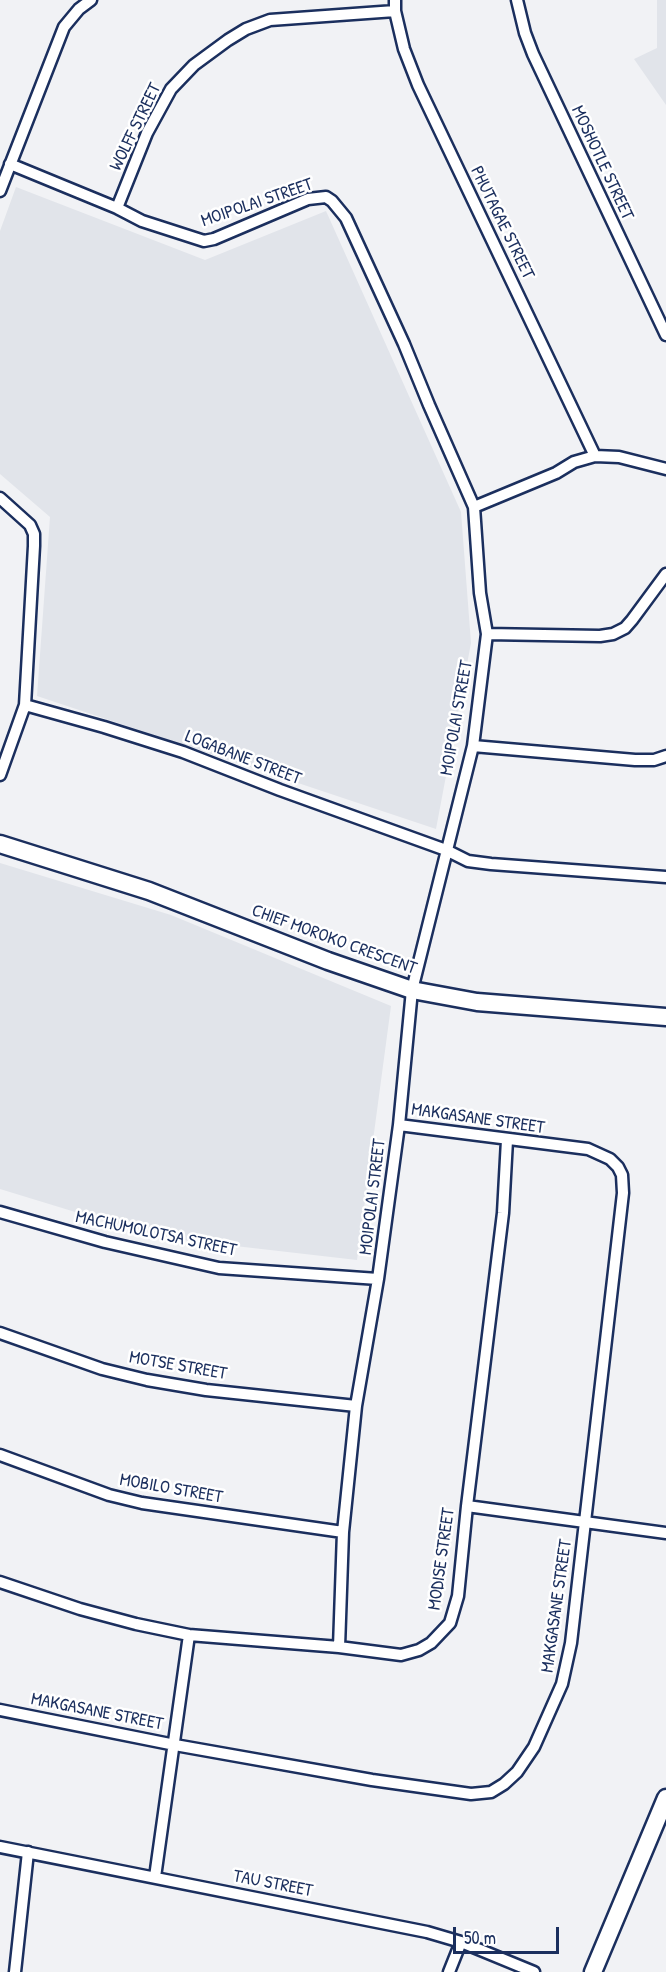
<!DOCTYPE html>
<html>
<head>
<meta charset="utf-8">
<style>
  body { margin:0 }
  #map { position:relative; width:666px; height:1972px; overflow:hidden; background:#f1f2f5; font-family:"Patrick Hand",sans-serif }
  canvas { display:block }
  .scale { position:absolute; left:453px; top:1927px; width:106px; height:27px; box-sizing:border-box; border:3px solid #1b2f5e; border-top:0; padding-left:8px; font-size:18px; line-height:21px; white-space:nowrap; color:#1b2f5e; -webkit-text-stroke:4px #fff; paint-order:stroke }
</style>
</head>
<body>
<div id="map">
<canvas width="666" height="1972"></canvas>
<div class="scale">50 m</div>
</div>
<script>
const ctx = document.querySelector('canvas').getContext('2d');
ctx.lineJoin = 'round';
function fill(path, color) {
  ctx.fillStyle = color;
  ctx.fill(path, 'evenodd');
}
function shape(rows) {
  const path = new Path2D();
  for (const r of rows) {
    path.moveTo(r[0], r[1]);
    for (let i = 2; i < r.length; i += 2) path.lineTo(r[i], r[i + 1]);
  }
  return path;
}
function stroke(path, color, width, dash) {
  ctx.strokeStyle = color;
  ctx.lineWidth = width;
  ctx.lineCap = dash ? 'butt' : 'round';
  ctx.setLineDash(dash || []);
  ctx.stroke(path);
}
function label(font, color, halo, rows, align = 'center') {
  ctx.font = font + ' "Patrick Hand",sans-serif';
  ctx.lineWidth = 5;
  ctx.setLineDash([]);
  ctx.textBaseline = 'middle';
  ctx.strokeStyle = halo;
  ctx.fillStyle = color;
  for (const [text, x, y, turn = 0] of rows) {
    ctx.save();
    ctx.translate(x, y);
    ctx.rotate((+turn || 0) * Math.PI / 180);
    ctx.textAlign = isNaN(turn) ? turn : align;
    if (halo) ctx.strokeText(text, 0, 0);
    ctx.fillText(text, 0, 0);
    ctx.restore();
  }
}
fill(shape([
  [657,0,666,0,666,105,634,59,657,48],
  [16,187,205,260,326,211,461,512,471,643,436,829,37,696,50,517,0,474,0,231],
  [0,863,171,915,391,1006,357,1260,157,1237,0,1189]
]), '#e1e4ea');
const street = shape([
  [395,0,395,11,404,49,418,85,595,456],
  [517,0,525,33,533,54,666,335],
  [10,164,117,208,142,221,204,241,214,239,308,199,326,197,332,201,346,218,404,344,429,405,474,507,480,593,487,634,473,746,412,990,399,1125,378,1279,356,1406,343,1532,339,1647],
  [0,191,64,27,79,9,91,0],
  [117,208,147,133,171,89,194,65,228,40,246,29,270,20,395,11],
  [0,498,30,525,34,534,34,546,25,705,0,775],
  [474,507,556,473,574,462,595,456,619,457,666,469],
  [487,634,600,636,613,634,625,628,632,620,666,574],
  [25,705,104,727,183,752,280,790,446,850,468,861,491,864,666,877],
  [473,746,635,760,654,760,666,756],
  [0,1212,105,1242,219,1268,378,1279],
  [0,1333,102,1369,147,1380,206,1390,356,1406],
  [0,1455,109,1495,142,1503,343,1532],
  [467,1506,666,1533],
  [0,1582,80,1609,136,1624,189,1635,339,1647,401,1655,419,1650,431,1643,450,1623,458,1596,467,1506,503,1213,507,1140],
  [0,1710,175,1745,372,1780,471,1794,491,1792,504,1784,517,1772,534,1747,562,1684,571,1643,623,1193,622,1175,618,1167,610,1159,588,1149,399,1125],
  [0,1847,427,1932,461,1942,534,1972],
  [155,1877,189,1635],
  [15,1972,28,1852],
  [449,1972,461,1942]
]);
const secondary = shape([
  [0,844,149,891,328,961,412,990,477,1002,666,1017],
  [593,1972,666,1798]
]);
stroke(street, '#1b2f5e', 15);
stroke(secondary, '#1b2f5e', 21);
stroke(street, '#fff', 10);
stroke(secondary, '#fff', 16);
label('18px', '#1b2f5e', '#fff', [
  ["WOLFF STREET",136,127,-64],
  ["MOSHOTLE STREET",602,163,65],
  ["MOIPOLAI STREET",257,203,-19],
  ["PHUTAGAE STREET",502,223,64],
  ["MOIPOLAI STREET",457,718,-80],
  ["LOGABANE STREET",243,758,21],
  ["CHIEF MOROKO CRESCENT",334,940,20],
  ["MAKGASANE STREET",478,1119,8],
  ["MOIPOLAI STREET",373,1197,-83],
  ["MACHUMOLOTSA STREET",156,1234,12],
  ["MOTSE STREET",178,1366,10],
  ["MOBILO STREET",171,1489,10],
  ["MODISE STREET",442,1559,-82],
  ["MAKGASANE STREET",557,1606,-82],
  ["MAKGASANE STREET",97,1712,11],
  ["TAU STREET",273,1884,11]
]);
</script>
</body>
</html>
